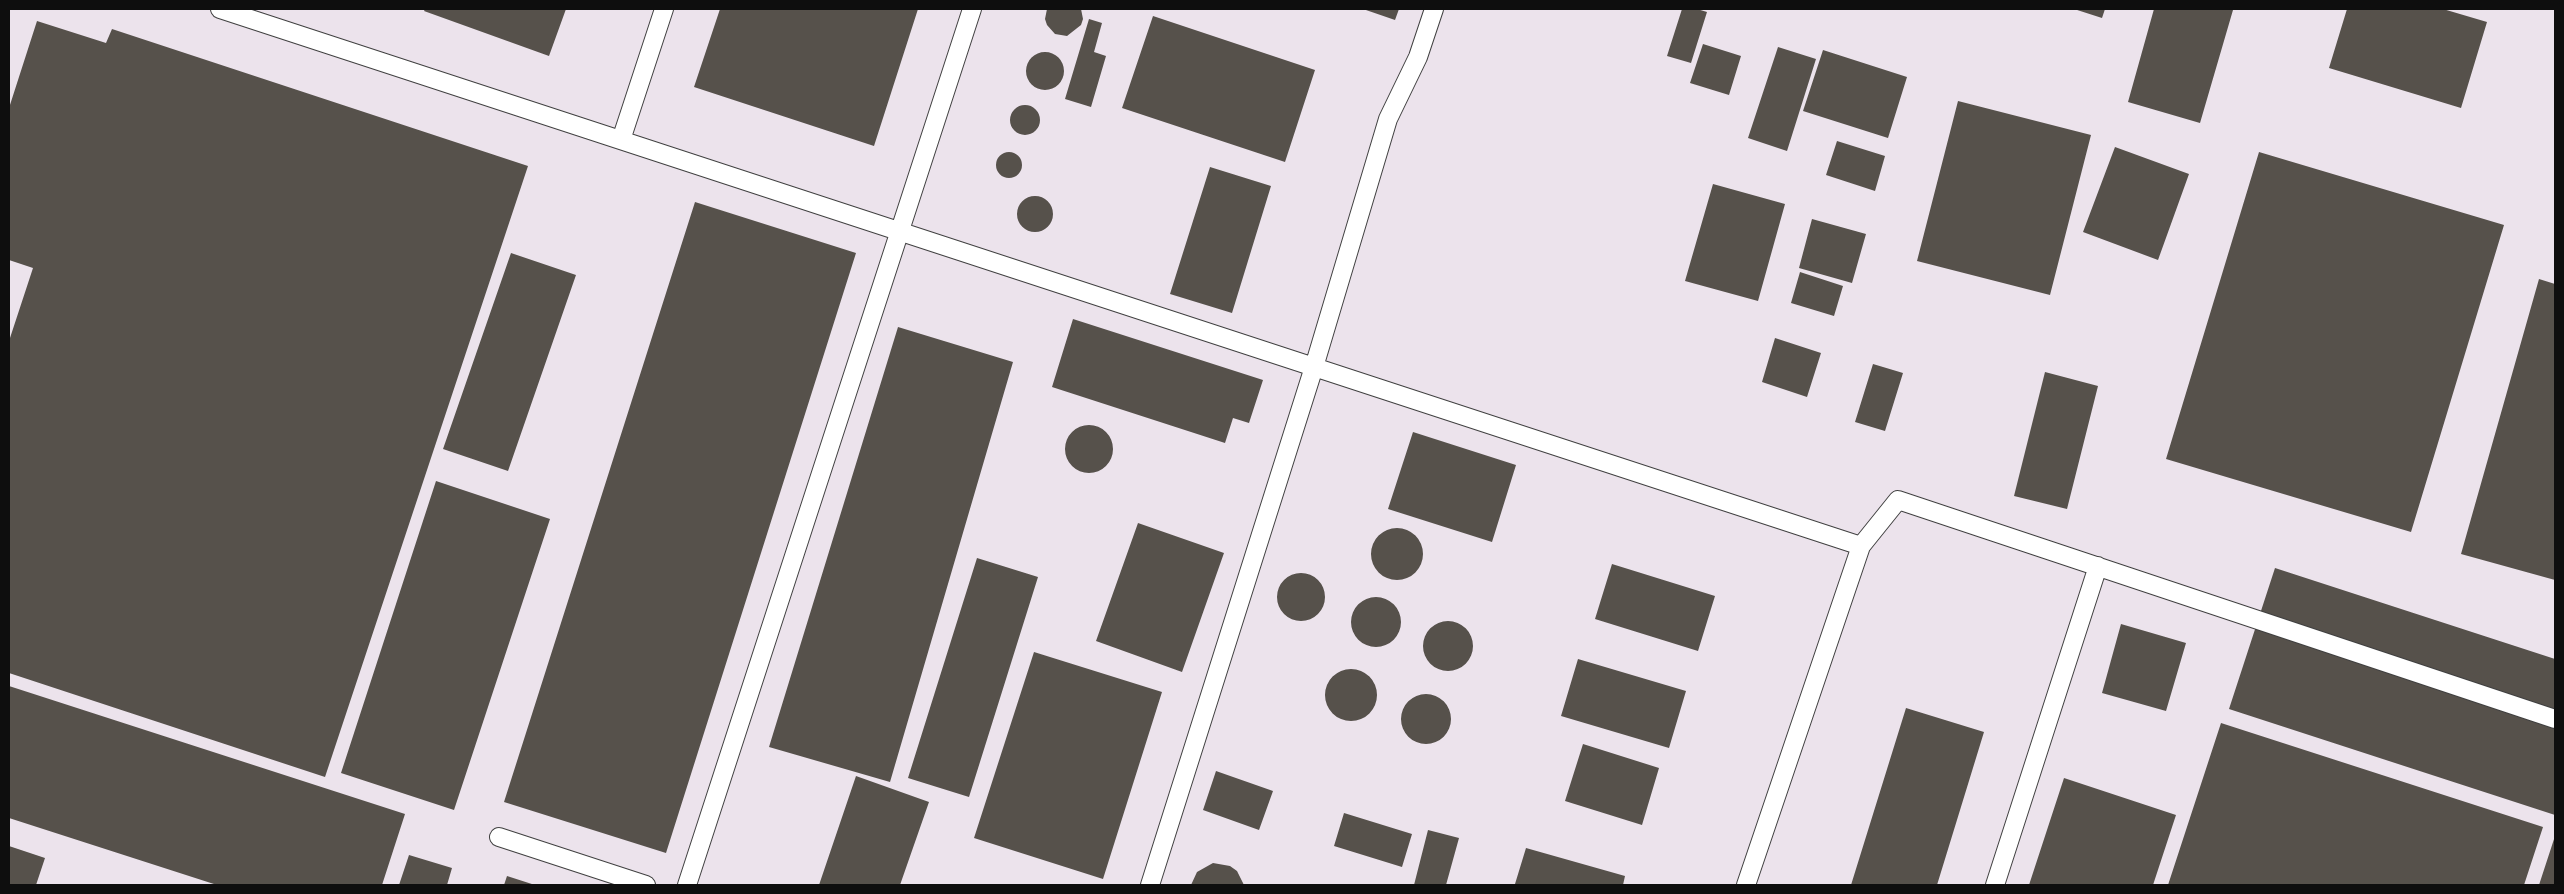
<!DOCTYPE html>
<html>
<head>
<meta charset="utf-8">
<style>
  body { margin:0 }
  #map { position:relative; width:2564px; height:894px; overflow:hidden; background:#fefdf1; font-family:"Playfair Display",serif }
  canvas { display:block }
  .frame { position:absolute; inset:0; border:10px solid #0e0e0e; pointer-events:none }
</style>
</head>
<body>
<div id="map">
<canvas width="2564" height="894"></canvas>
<div class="frame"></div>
</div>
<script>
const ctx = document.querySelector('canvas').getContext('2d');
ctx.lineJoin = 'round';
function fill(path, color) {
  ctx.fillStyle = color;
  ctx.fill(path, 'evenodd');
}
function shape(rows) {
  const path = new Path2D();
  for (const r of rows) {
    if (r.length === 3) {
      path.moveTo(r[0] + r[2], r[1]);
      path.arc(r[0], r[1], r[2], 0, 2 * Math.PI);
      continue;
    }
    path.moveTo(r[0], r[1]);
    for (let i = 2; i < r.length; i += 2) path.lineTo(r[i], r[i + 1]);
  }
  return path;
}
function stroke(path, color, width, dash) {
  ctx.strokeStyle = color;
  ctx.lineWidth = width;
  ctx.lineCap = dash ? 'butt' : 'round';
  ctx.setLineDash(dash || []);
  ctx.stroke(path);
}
fill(shape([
  [9,9,2555,9,2555,885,9,885]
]), '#ece3ec');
fill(shape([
  [425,9,566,9,549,56,424,11],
  [720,9,918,9,874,146,694,87],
  [1047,9,1081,9,1083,19,1081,25,1067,36,1055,34,1047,25,1045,19],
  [1363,9,1399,9,1395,20],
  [1682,9,1697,9,1707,12,1691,63,1667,56],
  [2074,9,2105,9,2102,18],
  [2154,9,2233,10,2200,123,2128,102],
  [2347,9,2443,9,2487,22,2461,108,2329,68],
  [1153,16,1315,70,1285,162,1122,108],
  [1089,19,1102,23,1094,52,1106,56,1091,107,1065,99],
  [37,21,106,43,112,29,528,166,325,777,9,673,9,341,33,268,9,260,9,108],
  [1703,44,1741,56,1729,95,1690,83],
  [1778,47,1816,59,1787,151,1748,138],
  [1823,50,1907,77,1888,138,1803,111],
  [1045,71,19],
  [1958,101,2091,135,2050,295,1917,261],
  [1025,120,15],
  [1837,141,1885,156,1875,191,1826,175],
  [2115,147,2189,174,2158,260,2083,232],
  [1009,165,13],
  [2259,152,2504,225,2411,532,2166,459],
  [1210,167,1271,186,1232,313,1170,294],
  [1713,184,1785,204,1758,301,1685,281],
  [1035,214,18],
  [695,202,856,253,666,853,504,802],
  [1812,219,1866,234,1852,283,1799,268],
  [511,253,576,275,508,471,443,449],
  [1800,272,1843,286,1834,316,1791,303],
  [2539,279,2555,284,2555,580,2461,554],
  [1073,319,1263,380,1249,423,1233,418,1225,443,1052,387],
  [898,327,1013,362,890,782,769,747],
  [1775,338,1821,353,1807,397,1762,382],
  [1873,364,1903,373,1885,431,1855,422],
  [2045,372,2098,386,2067,509,2014,496],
  [1089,449,24],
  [1413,432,1516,465,1492,542,1388,509],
  [436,481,550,519,454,810,341,773],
  [1138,523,1224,553,1182,672,1096,641],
  [1397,554,26],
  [977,558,1038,577,969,797,908,778],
  [1612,564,1715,596,1698,651,1595,619],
  [2275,568,2555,659,2555,815,2229,709],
  [1301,597,24],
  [1376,622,25],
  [1448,646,25],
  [2121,624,2186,643,2166,711,2102,693],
  [1034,652,1162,692,1103,879,974,838],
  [1578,659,1686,691,1669,748,1561,716],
  [1351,695,26],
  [9,686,405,814,382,885,217,885,9,818],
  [1426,719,25],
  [1906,708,1984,732,1937,885,1851,885],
  [2221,723,2543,827,2524,885,2168,885],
  [1583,744,1659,768,1642,825,1565,801],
  [1216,771,1273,791,1259,830,1203,810],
  [856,776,929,802,900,885,819,885],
  [2064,778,2176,815,2153,885,2029,885],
  [1344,813,1412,834,1402,867,1334,846],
  [1428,830,1459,838,1446,885,1414,885],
  [2555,836,2555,885,2539,885],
  [9,846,45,858,36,885,9,885],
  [1526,848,1625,876,1623,885,1515,884],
  [409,855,452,868,447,885,399,885],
  [1213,863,1230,866,1237,871,1244,885,1191,885,1197,872],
  [507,876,535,885,504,885]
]), '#56514b');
const service = shape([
  [220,9,1861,546],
  [621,140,664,9],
  [499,837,646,885],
  [687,885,972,9],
  [1150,885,1314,367,1388,119,1418,57,1434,9],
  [1746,885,1861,546,1898,500,2555,719],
  [1995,885,2098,566]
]);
stroke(service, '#414141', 20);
stroke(service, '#fff', 18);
</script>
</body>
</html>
